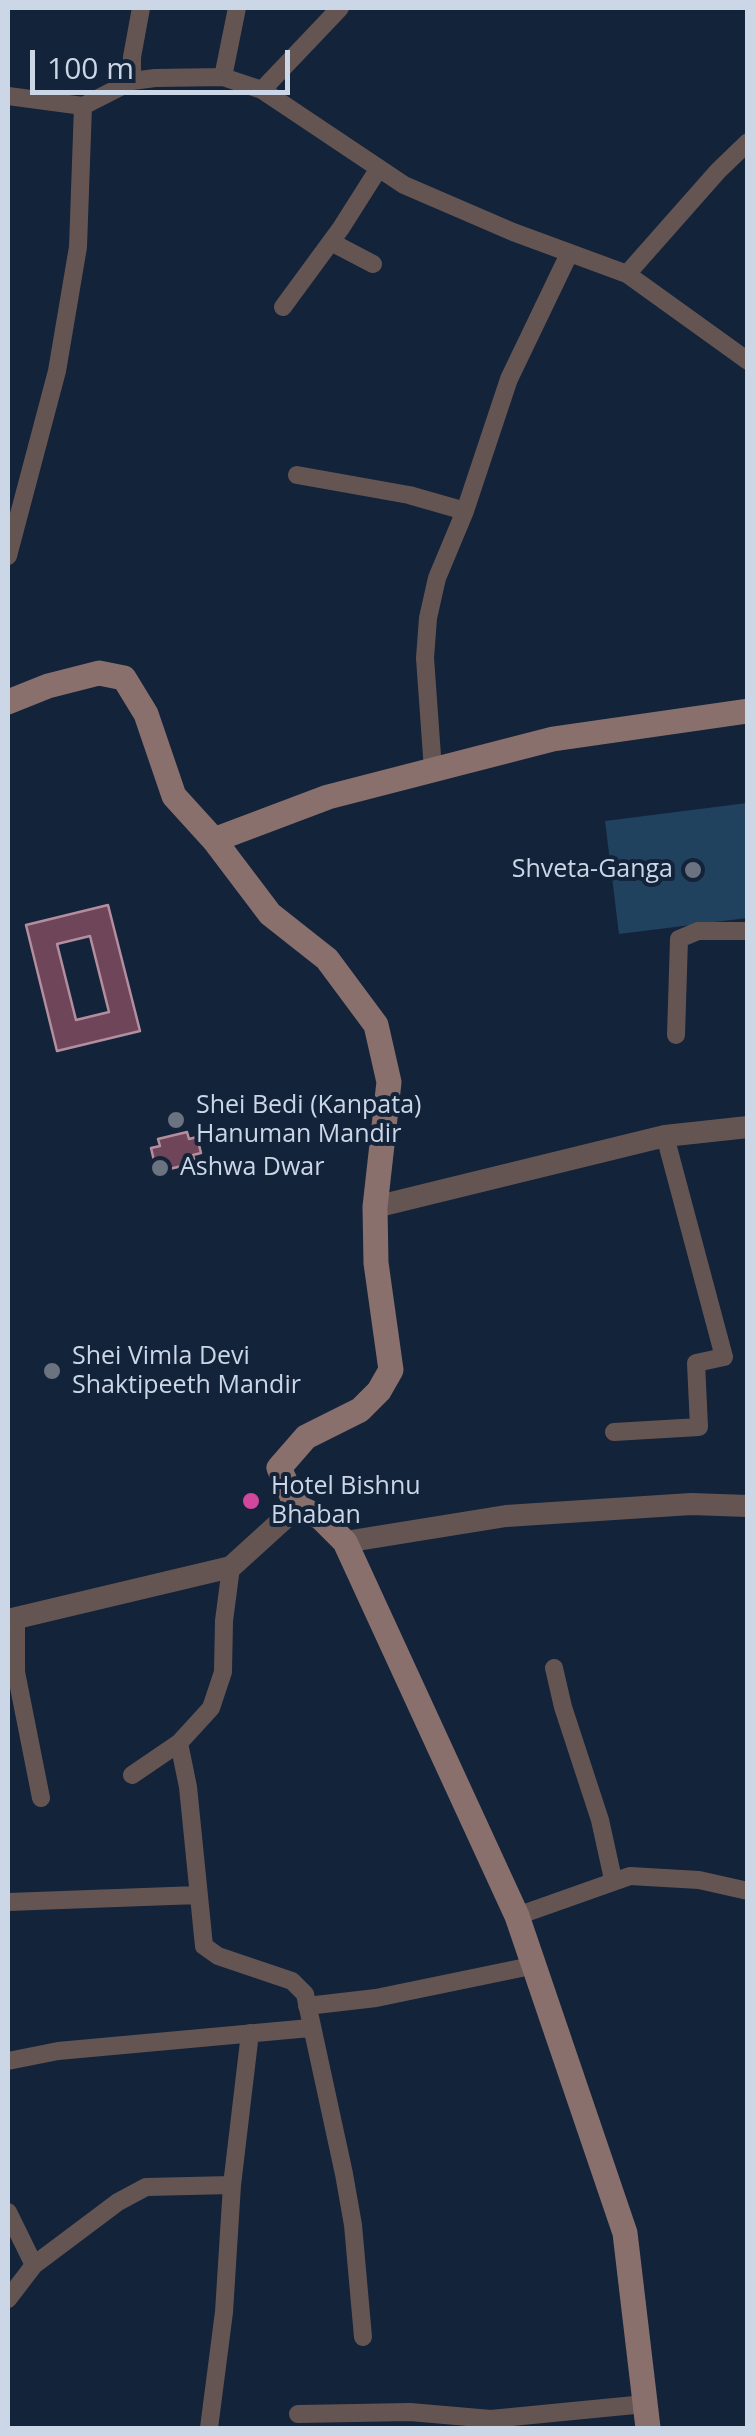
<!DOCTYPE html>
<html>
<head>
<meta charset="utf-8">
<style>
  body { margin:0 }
  #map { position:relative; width:755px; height:2436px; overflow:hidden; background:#13233a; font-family:"Open Sans",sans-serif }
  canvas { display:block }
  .frame { position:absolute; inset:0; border:10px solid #cbd6e6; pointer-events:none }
  .scale { position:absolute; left:30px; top:50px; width:260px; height:45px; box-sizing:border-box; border:5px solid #cbd6e6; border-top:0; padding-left:12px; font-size:30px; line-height:35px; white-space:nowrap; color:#cbd6e6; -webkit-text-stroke:8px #13233a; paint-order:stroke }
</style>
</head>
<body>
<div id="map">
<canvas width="755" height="2436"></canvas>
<div class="frame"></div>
<div class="scale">100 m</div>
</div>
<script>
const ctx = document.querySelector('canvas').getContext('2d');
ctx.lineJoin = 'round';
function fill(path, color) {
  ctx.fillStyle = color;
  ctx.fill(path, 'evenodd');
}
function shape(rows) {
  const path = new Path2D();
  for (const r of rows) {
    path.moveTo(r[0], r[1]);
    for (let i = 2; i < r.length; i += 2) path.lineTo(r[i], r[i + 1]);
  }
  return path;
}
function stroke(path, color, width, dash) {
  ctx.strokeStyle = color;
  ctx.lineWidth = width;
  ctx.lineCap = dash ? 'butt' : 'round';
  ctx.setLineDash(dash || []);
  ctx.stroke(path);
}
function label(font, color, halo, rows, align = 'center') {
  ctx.font = font + ' "Open Sans",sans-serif';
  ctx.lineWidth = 8;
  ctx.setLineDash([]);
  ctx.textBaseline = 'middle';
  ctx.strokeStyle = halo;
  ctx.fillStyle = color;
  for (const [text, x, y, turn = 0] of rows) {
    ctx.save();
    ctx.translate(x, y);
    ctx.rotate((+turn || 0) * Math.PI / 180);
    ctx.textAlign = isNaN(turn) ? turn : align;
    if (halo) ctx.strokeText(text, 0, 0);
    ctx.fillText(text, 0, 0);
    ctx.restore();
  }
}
fill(shape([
  [747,803,747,918,619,934,605,821]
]), '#21425e');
const building = shape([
  [108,905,140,1031,57,1051,26,925,108,905],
  [90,936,109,1012,76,1020,57,944,90,936],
  [187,1132,189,1139,197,1137,201,1153,193,1155,195,1163,165,1170,164,1163,155,1165,151,1148,160,1146,158,1139,187,1132]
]);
fill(building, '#6e4559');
stroke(building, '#b38e9f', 2.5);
stroke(shape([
  [223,77,237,8],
  [132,81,132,57,141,8],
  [262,90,340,8],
  [8,96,83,106,132,81,155,78,223,77,262,90,404,185,513,232,627,274,748,361],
  [331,242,373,264],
  [627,274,718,171,748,142],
  [283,307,341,228,379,168],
  [297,475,409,495,465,511],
  [8,556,57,371,78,247,83,106],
  [433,770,425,658,428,618,437,578,465,511,509,379,569,254],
  [676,1035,679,939,698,931,748,931],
  [614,1432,699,1427,696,1363,724,1357,665,1136],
  [16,1618,16,1672,41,1798],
  [554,1668,563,1707,600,1820,613,1879],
  [179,1743,211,1708,223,1672,224,1621,231,1567],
  [132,1775,179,1743,188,1787,204,1946,218,1956,292,1981,305,1994,344,2174,353,2225,363,2337],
  [8,1902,198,1895],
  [517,1916,630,1876,699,1880,748,1891],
  [307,2006,376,1998,531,1966],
  [8,2061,58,2051,310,2028],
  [8,2212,34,2265],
  [8,2299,34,2265,118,2202,146,2187,232,2185],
  [298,2414,410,2412,491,2419,645,2404],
  [209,2428,224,2312,232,2185,250,2033]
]), '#655552', 18);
stroke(shape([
  [375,1207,665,1136,748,1127],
  [345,1542,506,1516,691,1504,748,1506],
  [8,1620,231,1567,297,1507]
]), '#655552', 22);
stroke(shape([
  [8,702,48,686,99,673,124,678,146,714,174,796,214,840,270,914,327,959,376,1025,389,1082,375,1207,376,1263,391,1370,379,1391,360,1410,306,1437,279,1468,297,1507,320,1517,345,1542,517,1916,625,2233,648,2428],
  [214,840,328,797,553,739,748,711]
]), '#8a706d', 25);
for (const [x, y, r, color] of [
  [693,870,10,"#6b7280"],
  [176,1120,10,"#6b7280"],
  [160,1168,10,"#6b7280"],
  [52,1371,10,"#6b7280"],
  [251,1501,10,"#d1479c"]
]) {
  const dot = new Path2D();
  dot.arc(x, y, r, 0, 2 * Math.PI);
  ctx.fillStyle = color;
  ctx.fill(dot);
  stroke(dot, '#13233a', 4);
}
label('25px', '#cbd6e6', '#13233a', [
  ["Shveta-Ganga",673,870,"right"],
  ["Shei Bedi (Kanpata)",196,1106],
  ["Hanuman Mandir",196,1135],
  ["Ashwa Dwar",180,1168],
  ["Shei Vimla Devi",72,1357],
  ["Shaktipeeth Mandir",72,1386],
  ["Hotel Bishnu",271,1487],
  ["Bhaban",271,1516]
], 'left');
</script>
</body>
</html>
